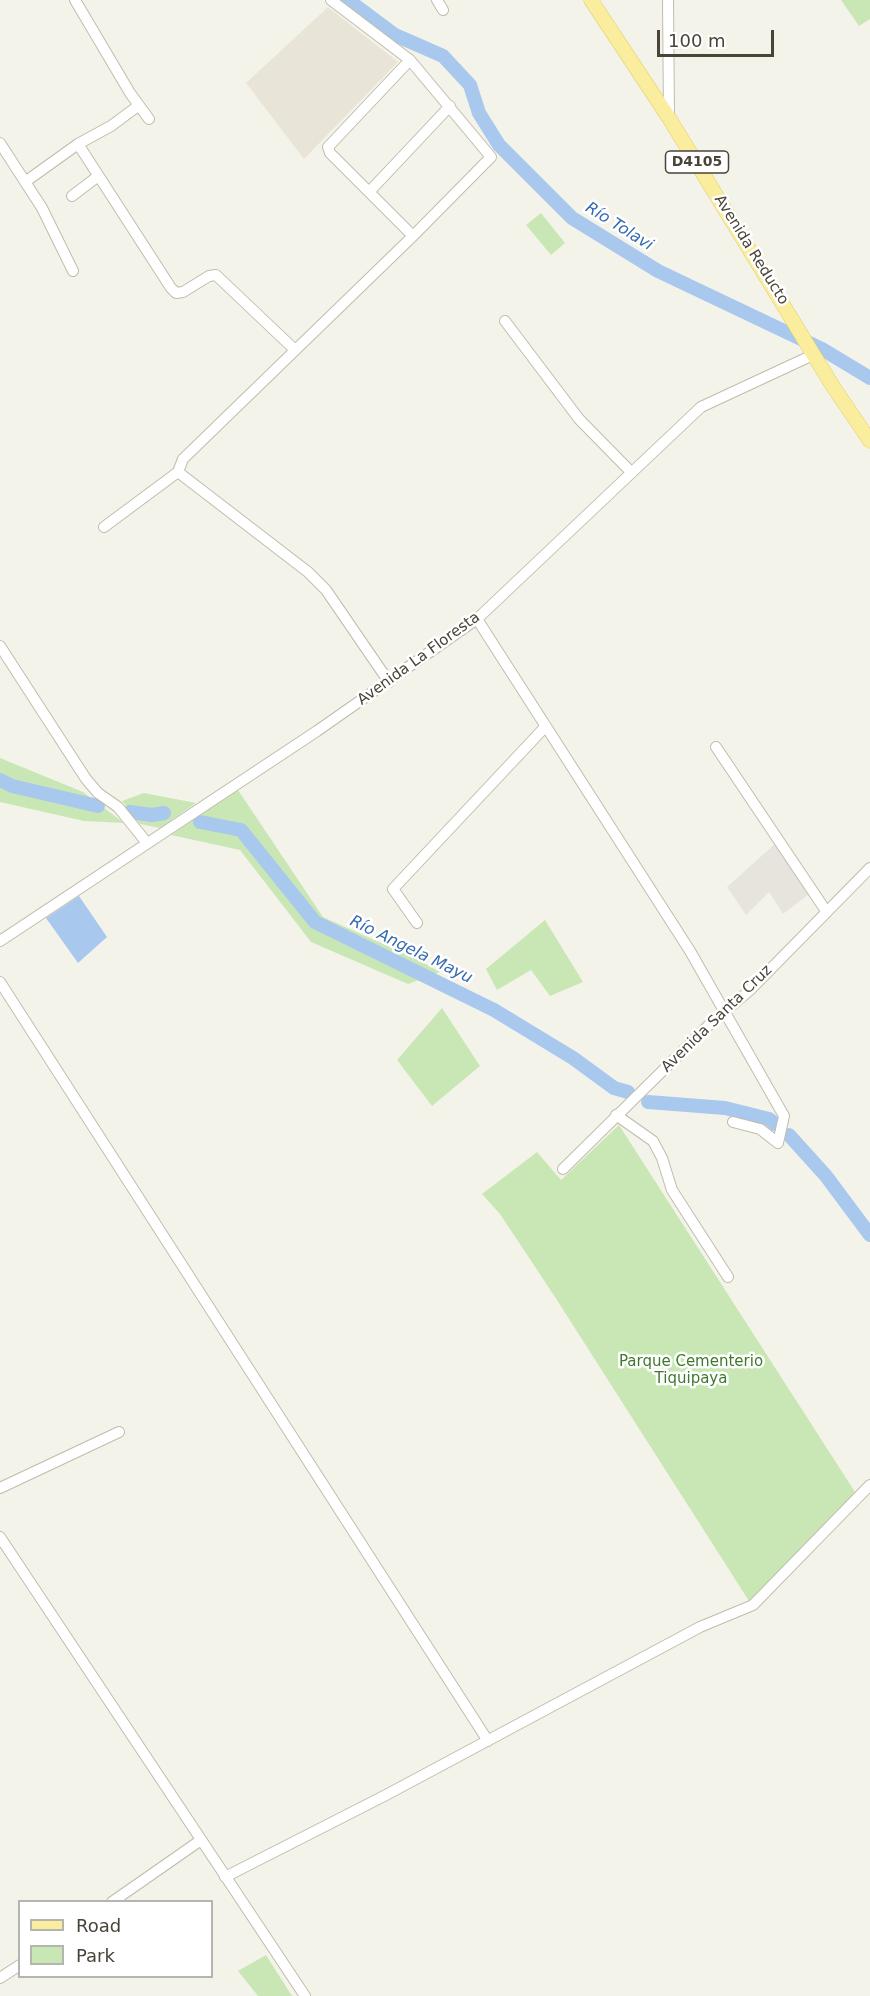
<!DOCTYPE html>
<html>
<head>
<meta charset="utf-8">
<style>
  body { margin:0 }
  #map { position:relative; width:870px; height:1996px; overflow:hidden; background:#f4f3ea; font-family:"DejaVu Sans",sans-serif }
  canvas { display:block }
  .legend { position:absolute; left:18px; top:1900px; width:195px; height:78px; box-sizing:border-box; background:#fff; border:2px solid #b6b4af; margin:0; padding:8px 10px; list-style:none; font-size:18px; color:#484438 }
  .legend li { display:flex; align-items:center; gap:12px; height:30px }
  .legend b { width:30px; border:2px solid #b6b4af }
  .scale { position:absolute; left:657px; top:30px; width:117px; height:27px; box-sizing:border-box; border:3px solid #484438; border-top:0; padding-left:8px; font-size:18px; line-height:21px; white-space:nowrap; color:#484438; -webkit-text-stroke:4px #fff; paint-order:stroke }
</style>
</head>
<body>
<div id="map">
<canvas width="870" height="1996"></canvas>
<ul class="legend">
<li><b style="height:8px;background:#faed9d"></b>Road</li>
<li><b style="height:16px;background:#c9e7b5"></b>Park</li>
</ul>
<div class="scale">100 m</div>
</div>
<script>
const ctx = document.querySelector('canvas').getContext('2d');
ctx.lineJoin = 'round';
function fill(path, color) {
  ctx.fillStyle = color;
  ctx.fill(path, 'evenodd');
}
function shape(rows) {
  const path = new Path2D();
  for (const r of rows) {
    path.moveTo(r[0], r[1]);
    for (let i = 2; i < r.length; i += 2) path.lineTo(r[i], r[i + 1]);
  }
  return path;
}
function stroke(path, color, width, dash) {
  ctx.strokeStyle = color;
  ctx.lineWidth = width;
  ctx.lineCap = dash ? 'butt' : 'round';
  ctx.setLineDash(dash || []);
  ctx.stroke(path);
}
function label(font, color, halo, rows, align = 'center') {
  ctx.font = font + ' "DejaVu Sans",sans-serif';
  ctx.lineWidth = 5;
  ctx.setLineDash([]);
  ctx.textBaseline = 'middle';
  ctx.strokeStyle = halo;
  ctx.fillStyle = color;
  for (const [text, x, y, turn = 0] of rows) {
    ctx.save();
    ctx.translate(x, y);
    ctx.rotate((+turn || 0) * Math.PI / 180);
    ctx.textAlign = isNaN(turn) ? turn : align;
    if (halo) ctx.strokeText(text, 0, 0);
    ctx.fillText(text, 0, 0);
    ctx.restore();
  }
}
fill(shape([
  [328,7,398,62,304,159,246,83]
]), '#e8e5d8');
fill(shape([
  [776,843,809,894,783,914,769,892,746,915,727,887]
]), '#e7e4de');
fill(shape([
  [841,0,870,0,870,19,859,26],
  [541,213,565,243,551,255,526,225],
  [0,758,83,792,124,823,84,821,0,802],
  [238,790,323,917,417,959,440,972,408,984,311,942,240,850,171,835],
  [144,793,196,803,160,828,140,824,122,801],
  [545,920,583,982,550,996,531,970,497,990,486,969],
  [442,1008,480,1066,432,1106,397,1060],
  [619,1125,855,1492,749,1601,555,1297,500,1214,482,1194,537,1152,561,1180],
  [266,1955,292,1996,258,1996,238,1971]
]), '#c9e7b5');
fill(shape([
  [79,896,107,937,78,963,46,918]
]), '#a9c8ee');
stroke(shape([
  [348,0,395,35,443,56,470,85,479,113,499,145,572,218,658,271,822,349,870,378],
  [0,780,12,786,98,806],
  [130,812,152,815,164,813],
  [200,822,241,830,315,922,494,1010,573,1058,614,1088,628,1092],
  [648,1102,725,1108,769,1119,775,1124],
  [789,1135,826,1176,870,1235]
]), '#a9c8ee', 14);
const minor = shape([
  [75,0,130,93,149,119],
  [437,0,443,10],
  [668,0,669,118],
  [410,60,328,147,330,153,413,236],
  [0,143,42,208,73,271],
  [78,144,171,288,176,293,183,292,209,276,216,275,295,350],
  [25,182,78,144,111,126,138,106],
  [369,192,450,106],
  [72,196,97,177],
  [505,321,579,419,631,472],
  [178,472,308,572,326,590,389,682],
  [104,527,178,472,183,459,413,236,491,157,410,60,331,0],
  [477,619,690,951,784,1116,778,1143,760,1129,733,1122],
  [0,646,86,779,98,793,118,807,147,843],
  [716,747,826,911],
  [417,923,393,889,545,727],
  [0,941,317,731,477,619,701,407,815,354],
  [0,982,488,1741],
  [616,1115,653,1141,662,1158,672,1190,728,1277],
  [563,1169,712,1022,749,991,870,868],
  [0,1488,119,1432],
  [0,1537,305,1996],
  [225,1877,386,1795,700,1627,753,1605,870,1485],
  [112,1902,201,1840],
  [0,1978,20,1965]
]);
const major = shape([
  [591,0,669,118,832,385,870,441]
]);
stroke(minor, '#c0bcad', 12);
stroke(major, '#e0ce6c', 15);
stroke(minor, '#fff', 10);
stroke(major, '#faed9d', 14);
for (const [x, y, w] of [
  [697,162,63]
]) {
  const box = new Path2D();
  box.roundRect(x - w / 2, y - 11, w, 22, 4.5);
  ctx.fillStyle = '#fff';
  ctx.fill(box);
  stroke(box, '#484438', 1.5);
}
label('bold 14px', '#484438', null, [
  ["D4105",697,162]
]);
label('15px', '#484438', '#fff', [
  ["Avenida Reducto",751,250,58],
  ["Avenida La Floresta",419,659,-36],
  ["Avenida Santa Cruz",717,1019,-44]
]);
label('15px', '#3f792d', '#fff', [
  ["Parque Cementerio",691,1362],
  ["Tiquipaya",691,1379]
]);
label('italic 16px', '#346ab1', '#fff', [
  ["Río Tolavi",619,227,32],
  ["Río Angela Mayu",411,950,26]
]);
</script>
</body>
</html>
